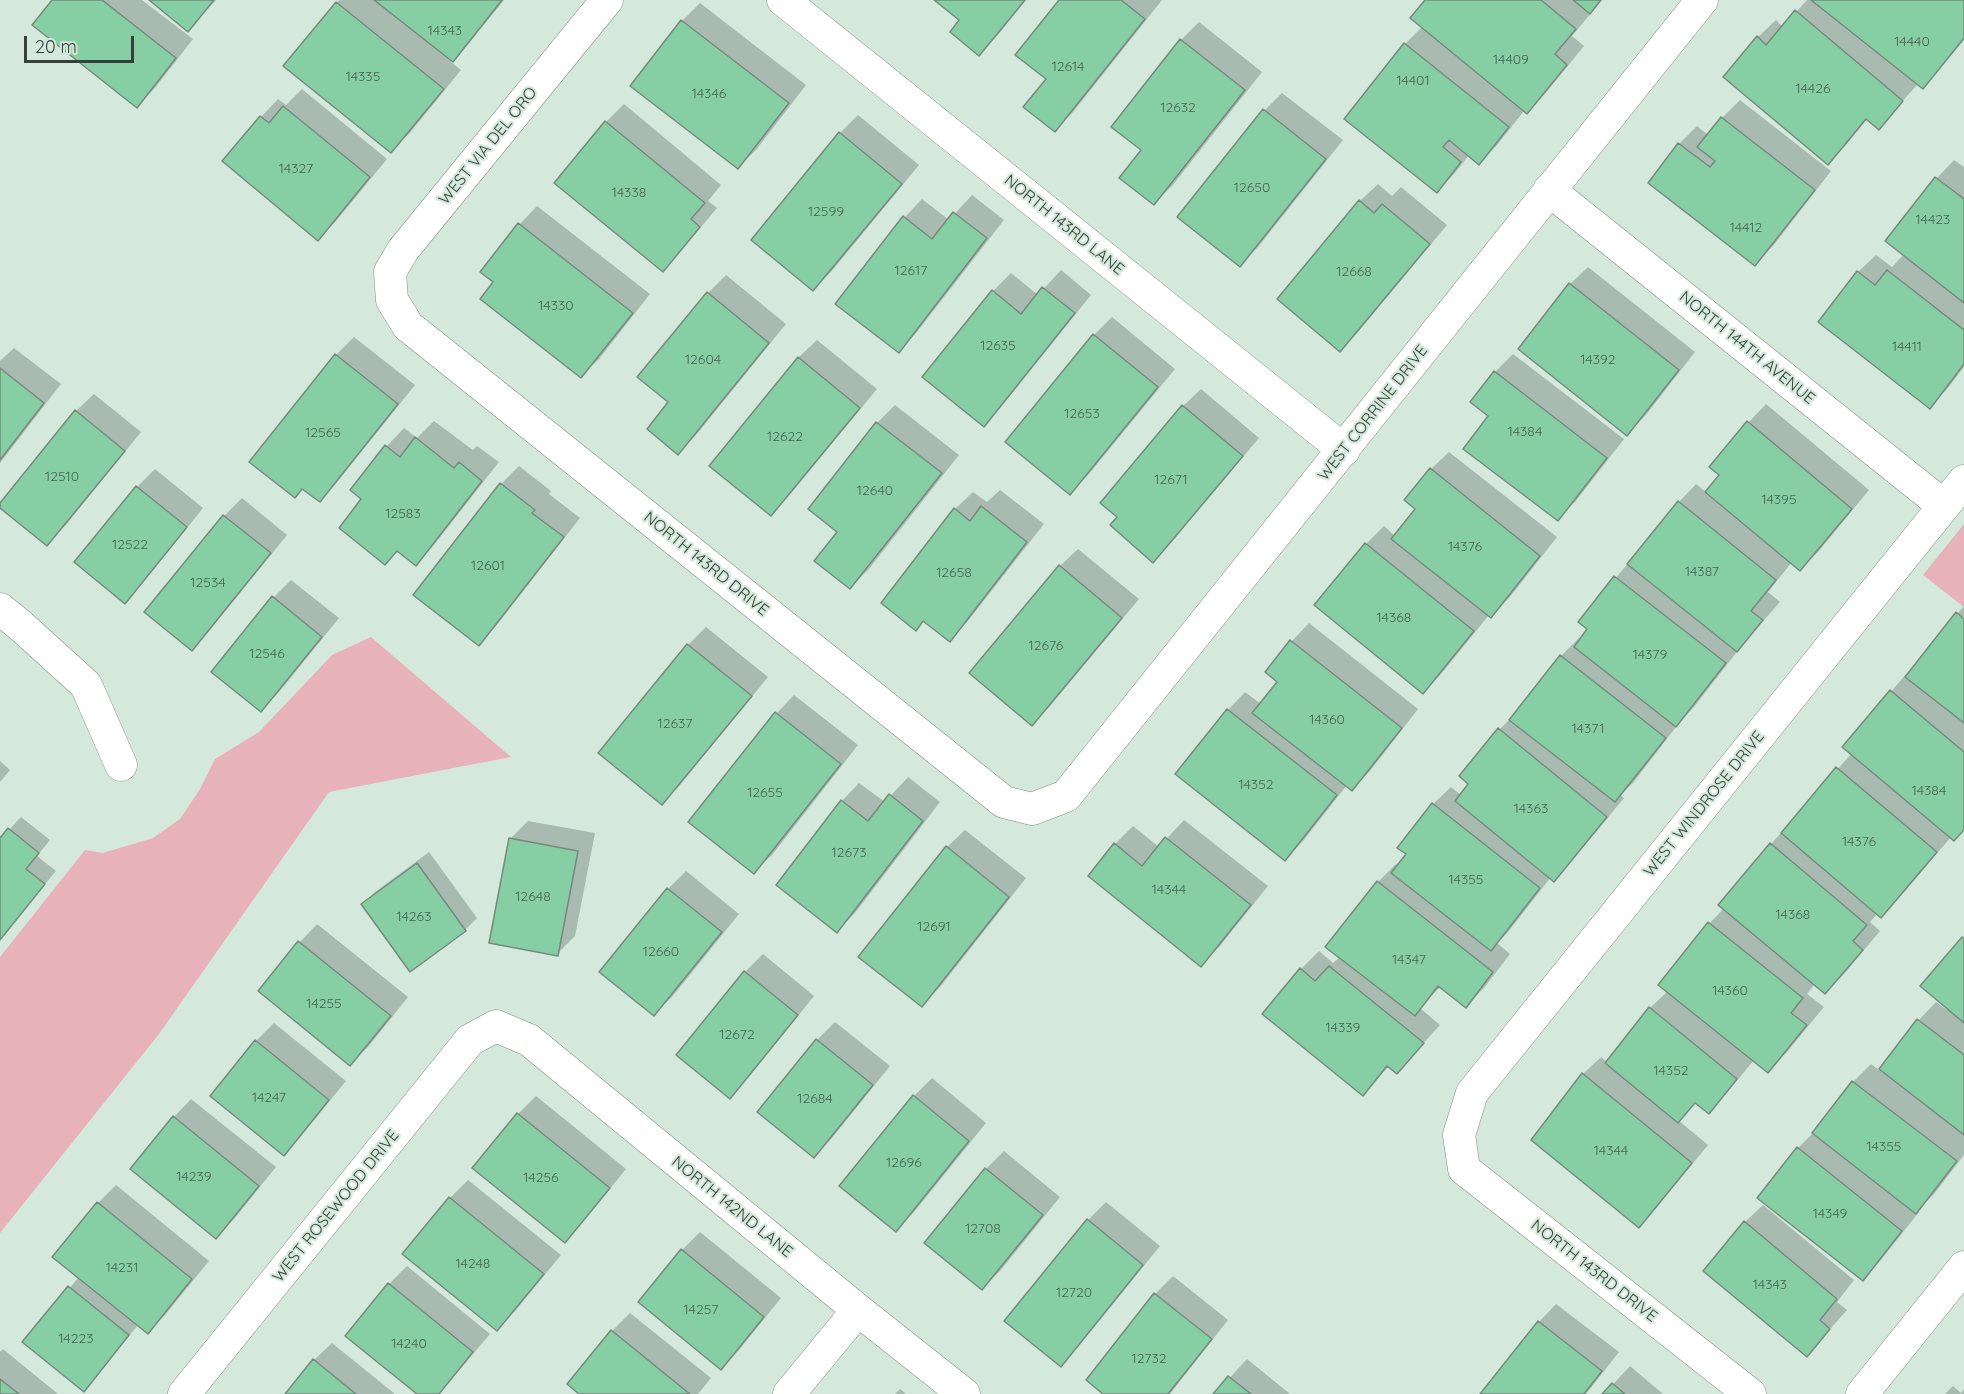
<!DOCTYPE html>
<html>
<head>
<meta charset="utf-8">
<style>
  body { margin:0 }
  #map { position:relative; width:1964px; height:1394px; overflow:hidden; background:#d4e9dc; font-family:Quicksand,sans-serif }
  canvas { display:block }
  .scale { position:absolute; left:24px; top:36px; width:110px; height:27px; box-sizing:border-box; border:3px solid #373f3a; border-top:0; padding-left:8px; font-size:18px; line-height:21px; white-space:nowrap; color:#373f3a; -webkit-text-stroke:4px #d4e9dc; paint-order:stroke }
</style>
</head>
<body>
<div id="map">
<canvas width="1964" height="1394"></canvas>
<div class="scale">20 m</div>
</div>
<script>
const ctx = document.querySelector('canvas').getContext('2d');
ctx.lineJoin = 'round';
function fill(path, color) {
  ctx.fillStyle = color;
  ctx.fill(path, 'evenodd');
}
function shape(rows) {
  const path = new Path2D();
  for (const r of rows) {
    path.moveTo(r[0], r[1]);
    for (let i = 2; i < r.length; i += 2) path.lineTo(r[i], r[i + 1]);
  }
  return path;
}
function stroke(path, color, width, dash) {
  ctx.strokeStyle = color;
  ctx.lineWidth = width;
  ctx.lineCap = dash ? 'butt' : 'round';
  ctx.setLineDash(dash || []);
  ctx.stroke(path);
}
function label(font, color, halo, rows, align = 'center') {
  ctx.font = font + ' Quicksand,sans-serif';
  ctx.lineWidth = 4.5;
  ctx.setLineDash([]);
  ctx.textBaseline = 'middle';
  ctx.strokeStyle = halo;
  ctx.fillStyle = color;
  for (const [text, x, y, turn = 0] of rows) {
    ctx.save();
    ctx.translate(x, y);
    ctx.rotate((+turn || 0) * Math.PI / 180);
    ctx.textAlign = isNaN(turn) ? turn : align;
    if (halo) ctx.strokeText(text, 0, 0);
    ctx.fillText(text, 0, 0);
    ctx.restore();
  }
}
fill(shape([
  [1964,524,1964,607,1923,575],
  [371,637,511,757,329,792,159,1034,0,1233,0,957,85,850,103,853,153,838,180,819,200,789,215,759,259,732,332,655]
]), '#e8b2bb');
fill(shape([
  [54,0,142,0,193,39,155,88,137,106],
  [151,0,216,0,188,30],
  [339,0,504,0,470,42,451,62,461,70,409,134,391,151,285,66],
  [936,0,1026,0,997,36,979,54,961,20],
  [1060,0,1162,0,1073,112,1055,130,1048,79],
  [1427,0,1602,0,1572,36,1584,46,1544,95,1526,112,1524,111,1497,145,1479,163,1469,155,1455,173,1437,191,1346,118,1405,44,1423,26],
  [1807,0,1964,0,1964,40,1940,69,1923,87,1918,84,1879,127,1868,118,1846,145,1828,163,1758,37,1776,20,1783,27],
  [700,3,806,85,756,150,738,167,682,21],
  [1199,22,1262,72,1172,186,1154,203,1143,150,1113,126,1181,40],
  [302,89,387,159,336,221,318,239,261,117,278,99,286,105],
  [1282,93,1343,140,1258,247,1240,265,1265,110],
  [1740,100,1831,171,1773,246,1755,264,1650,182,1679,144,1697,126,1708,135,1722,118],
  [624,104,721,185,708,201,717,208,680,252,663,270,606,122],
  [858,115,919,165,831,272,813,289,840,133],
  [1954,160,1964,167,1964,367,1947,389,1929,407,1858,272,1876,255,1892,267,1904,254,1887,241,1937,178],
  [1378,184,1392,196,1401,187,1447,225,1358,332,1340,350,1360,201],
  [972,195,1004,220,916,333,899,351,837,303,905,217,922,199,949,220],
  [537,206,650,294,599,359,581,376,495,282,482,271,520,224],
  [1588,267,1695,352,1645,416,1627,434,1570,284],
  [1061,270,1091,295,1001,407,984,425,993,291,1011,273,1038,295],
  [726,275,786,324,696,435,678,453,670,402,640,377,708,293],
  [1112,317,1175,369,1088,475,1070,493,1094,335],
  [354,337,415,385,337,482,320,500,336,355],
  [817,340,877,389,788,497,771,514,711,466,799,357],
  [14,348,61,384,0,463,0,361],
  [1513,354,1624,439,1575,502,1557,519,1490,416,1472,401,1495,372],
  [1201,389,1259,438,1171,543,1153,561,1119,517,1183,406],
  [94,394,141,432,65,526,47,544,0,505,76,411],
  [1766,404,1869,490,1818,552,1800,569,1792,562,1768,592,1780,602,1743,644,1694,707,1682,719,1633,783,1620,795,1624,798,1571,862,1554,880,1551,877,1508,932,1497,943,1510,954,1484,988,1466,1006,1441,986,1420,1008,1440,1025,1397,1072,1389,1066,1363,1094,1301,969,1319,951,1333,963,1340,957,1378,882,1396,864,1398,866,1408,854,1433,804,1451,787,1461,795,1471,784,1461,776,1500,729,1518,711,1561,656,1579,638,1581,640,1589,629,1580,621,1679,502,1696,484,1707,493,1721,475,1711,466,1749,422],
  [895,405,959,455,868,570,850,587,839,532,877,423],
  [434,421,473,450,477,446,499,462,433,546,416,564,398,550,363,499,353,490,387,446,404,428,417,438],
  [1449,452,1557,537,1509,598,1491,616,1489,615,1441,674,1423,692,1366,544,1384,526,1395,536,1417,509,1431,469],
  [519,466,551,491,549,494,580,518,496,626,478,644,501,484],
  [155,469,203,508,142,584,125,602,137,487],
  [1000,490,1044,524,967,622,950,640,924,620,916,629,955,509,973,492,987,502],
  [242,498,287,535,209,631,192,649,147,612,224,516],
  [1078,549,1139,599,1050,706,1032,724,1060,566],
  [291,580,339,618,279,692,261,710,274,597],
  [1964,606,1964,830,1951,837,1899,898,1881,916,1878,913,1870,922,1880,931,1843,975,1825,992,1815,984,1807,994,1824,1007,1786,1053,1768,1071,1754,1060,1726,1094,1709,1112,1696,1102,1678,1120,1708,1145,1656,1208,1638,1226,1583,1074,1601,1057,1607,1062,1650,1008,1668,991,1660,985,1710,923,1724,908,1771,844,1852,753,1844,747],
  [1309,623,1418,709,1370,771,1352,789,1347,785,1303,841,1285,859,1177,774,1228,710,1245,692,1261,704,1279,681,1292,641],
  [706,627,768,677,680,785,662,803,600,752,688,645],
  [794,695,858,745,772,855,754,872,690,822,777,713],
  [0,761,10,770,0,782],
  [908,777,940,802,855,913,837,931,842,801,859,783,885,802],
  [21,817,50,840,37,856,56,871,0,938,0,840],
  [1184,820,1268,886,1219,947,1201,965,1115,844,1133,826,1159,847],
  [528,821,595,833,575,936,557,954,510,839],
  [965,830,1026,878,940,987,922,1005,947,847],
  [429,852,477,918,465,930,363,904,375,892],
  [686,871,739,914,672,997,654,1014,601,971,668,889],
  [317,924,408,997,368,1047,350,1064,260,991,300,942],
  [1964,937,1964,1155,1934,1194,1917,1211,1919,1212,1880,1261,1862,1279,1798,1148,1814,1132,1853,1082,1871,1064,1879,1070,1919,1020,1936,1002,1947,1010,1948,1008,1922,986],
  [763,954,814,996,747,1079,730,1097,745,972],
  [835,1022,890,1066,832,1138,814,1156,759,1112,817,1040],
  [274,1023,346,1081,301,1136,283,1154,212,1096,256,1041],
  [932,1078,986,1123,914,1212,896,1230,914,1096],
  [536,1096,626,1169,582,1223,565,1241,474,1168,518,1114],
  [191,1099,276,1167,234,1219,216,1237,174,1117],
  [1004,1151,1060,1197,1000,1271,982,1288,986,1169],
  [468,1180,561,1255,515,1311,497,1329,404,1254,450,1198],
  [116,1185,209,1261,165,1315,147,1332,138,1325,95,1378,83,1390,24,1342,79,1277,98,1203],
  [1106,1202,1160,1246,1078,1347,1060,1365,1088,1220],
  [1763,1205,1854,1280,1837,1302,1847,1310,1807,1355,1745,1222],
  [700,1232,781,1298,739,1350,721,1368,682,1250],
  [407,1266,490,1334,439,1394,419,1394,389,1284],
  [1173,1276,1228,1320,1170,1394,1106,1394,1155,1294],
  [1556,1304,1619,1352,1586,1394,1482,1394,1539,1322],
  [630,1313,711,1378,698,1394,582,1394,569,1384,612,1331],
  [332,1343,395,1394,287,1394,314,1360],
  [3,1349,58,1394,0,1394,0,1352],
  [1247,1359,1290,1394,1215,1394],
  [1630,1366,1663,1394,1604,1394],
  [1953,1386,1961,1393,1964,1389,1964,1394,1945,1394],
  [900,1389,906,1394,895,1394]
]), '#0003');
const building = shape([
  [52,0,102,0,176,58,137,108,32,25,52,0],
  [149,0,214,0,188,32,149,0],
  [374,0,502,0,453,62,374,0],
  [934,0,1025,0,979,56,950,32,959,20,934,0],
  [1059,0,1121,0,1145,19,1055,132,1023,107,1046,79,1015,55,1059,0],
  [1425,0,1541,0,1576,29,1555,54,1567,65,1527,114,1410,18,1425,0],
  [1573,0,1601,0,1590,14,1573,0],
  [1811,0,1964,0,1964,38,1923,89,1811,0],
  [336,2,444,89,391,153,283,66,336,2],
  [1795,10,1903,101,1879,130,1866,119,1828,165,1723,77,1757,36,1766,45,1795,10],
  [681,20,789,103,738,169,630,86,681,20],
  [1180,39,1245,90,1154,205,1119,178,1141,150,1111,127,1180,39],
  [1404,43,1509,127,1479,165,1449,140,1443,147,1461,162,1437,193,1344,119,1404,43],
  [283,106,370,177,318,241,222,161,260,116,269,123,283,106],
  [1263,109,1326,159,1240,267,1177,217,1263,109],
  [1721,117,1815,190,1755,266,1648,183,1678,143,1710,167,1715,161,1697,147,1721,117],
  [605,121,705,203,691,219,700,227,663,272,554,183,605,121],
  [839,132,902,184,813,291,751,240,839,132],
  [1935,177,1964,199,1964,303,1885,241,1935,177],
  [1359,200,1374,213,1382,204,1430,244,1340,352,1277,299,1359,200],
  [953,212,987,238,899,353,835,304,903,216,932,239,953,212],
  [518,223,633,313,581,378,480,299,493,282,480,272,518,223],
  [1887,270,1964,330,1964,364,1930,409,1818,322,1857,271,1875,285,1887,270],
  [1569,283,1679,370,1627,436,1518,349,1569,283],
  [1042,287,1075,313,984,427,922,377,992,290,1021,314,1042,287],
  [707,292,769,343,678,455,647,429,668,402,637,377,707,292],
  [1093,334,1158,387,1070,495,1005,442,1093,334],
  [335,354,398,404,320,502,302,489,295,498,249,462,335,354],
  [798,357,860,408,771,516,709,466,798,357],
  [0,368,44,403,0,460,0,368],
  [1494,371,1607,458,1558,521,1463,449,1488,416,1470,402,1494,371],
  [1182,405,1243,456,1153,563,1110,525,1117,517,1100,503,1182,405],
  [75,410,125,451,47,546,0,508,0,503,75,410],
  [1747,421,1852,509,1800,571,1705,492,1719,475,1709,467,1747,421],
  [876,422,942,473,850,589,814,561,837,532,808,509,876,422],
  [415,437,454,468,459,462,482,481,416,566,397,551,385,565,339,528,361,499,350,490,385,445,400,457,415,437],
  [1430,468,1540,556,1491,618,1391,539,1415,509,1404,500,1430,468],
  [500,483,535,510,532,513,564,537,479,646,413,595,500,483],
  [136,486,187,527,125,604,74,562,136,486],
  [1678,501,1776,580,1751,611,1763,620,1737,652,1627,564,1678,501],
  [981,506,1027,542,950,642,923,621,916,631,881,603,954,508,970,521,981,506],
  [223,515,271,553,192,651,144,612,223,515],
  [1365,543,1474,631,1423,694,1314,605,1365,543],
  [1059,565,1122,618,1032,726,969,673,1059,565],
  [1614,576,1726,663,1676,727,1574,647,1587,629,1578,622,1614,576],
  [272,596,322,637,261,712,211,672,272,596],
  [1956,612,1964,619,1964,723,1905,677,1956,612],
  [1290,640,1402,728,1352,791,1252,713,1277,682,1265,672,1290,640],
  [687,644,752,696,662,805,598,753,687,644],
  [1560,655,1666,738,1615,802,1509,720,1560,655],
  [1890,690,1964,752,1964,830,1954,841,1842,747,1890,690],
  [1227,709,1337,795,1285,861,1175,774,1227,709],
  [775,712,841,764,754,874,688,822,775,712],
  [1498,728,1607,817,1554,882,1455,801,1468,784,1459,776,1498,728],
  [1836,767,1937,852,1881,918,1781,833,1836,767],
  [889,794,923,821,837,933,776,885,841,800,868,821,889,794],
  [1432,803,1540,888,1491,951,1391,873,1406,854,1397,848,1432,803],
  [8,828,39,853,26,869,45,884,0,940,0,838,8,828],
  [1165,837,1251,905,1201,967,1088,876,1114,843,1142,866,1165,837],
  [509,838,578,851,558,956,489,943,509,838],
  [1770,843,1867,925,1853,941,1863,950,1825,994,1718,905,1770,843],
  [946,846,1009,897,922,1007,858,957,946,846],
  [417,863,466,931,410,972,361,904,417,863],
  [1377,881,1493,972,1466,1008,1438,986,1415,1016,1325,947,1377,881],
  [667,888,722,932,654,1016,599,972,667,888],
  [1708,922,1803,998,1791,1013,1807,1025,1768,1073,1658,985,1708,922],
  [1962,937,1964,939,1964,1023,1920,986,1962,937],
  [298,941,391,1016,350,1066,258,991,298,941],
  [1329,966,1424,1043,1397,1074,1387,1066,1363,1096,1262,1014,1300,968,1315,981,1329,966],
  [744,971,798,1015,730,1099,676,1055,744,971],
  [1649,1007,1737,1079,1709,1114,1695,1103,1678,1123,1605,1063,1649,1007],
  [1917,1019,1964,1055,1964,1135,1879,1069,1917,1019],
  [816,1039,873,1085,814,1158,757,1112,816,1039],
  [255,1040,329,1100,284,1156,210,1096,255,1040],
  [1582,1073,1692,1163,1639,1228,1531,1140,1582,1073],
  [1852,1081,1957,1161,1916,1214,1812,1133,1852,1081],
  [913,1095,969,1141,896,1232,839,1186,913,1095],
  [517,1113,610,1188,565,1243,472,1168,517,1113],
  [173,1116,259,1186,216,1239,130,1169,173,1116],
  [1797,1147,1902,1231,1863,1281,1757,1198,1797,1147],
  [985,1168,1043,1215,982,1290,924,1243,985,1168],
  [449,1197,544,1274,497,1331,402,1254,449,1197],
  [97,1202,192,1279,148,1334,52,1257,97,1202],
  [1087,1219,1143,1265,1061,1367,1004,1321,1087,1219],
  [1744,1221,1837,1299,1820,1320,1830,1329,1807,1357,1703,1271,1744,1221],
  [681,1249,764,1317,721,1370,638,1302,681,1249],
  [388,1283,473,1352,439,1394,417,1394,345,1336,388,1283],
  [68,1286,129,1335,84,1392,22,1342,68,1286],
  [1154,1293,1212,1339,1168,1394,1103,1394,1086,1380,1154,1293],
  [1538,1321,1602,1371,1584,1394,1480,1394,1538,1321],
  [611,1330,690,1394,579,1394,567,1384,611,1330],
  [313,1359,356,1394,285,1394,313,1359],
  [1228,1376,1251,1394,1213,1394,1228,1376],
  [0,1379,19,1394,0,1394,0,1379],
  [1612,1383,1625,1394,1602,1394,1612,1383]
]);
fill(building, '#86cfa4');
stroke(building, '#778a7e', 1.5);
const minor = shape([
  [607,0,403,250,390,272,392,300,408,326,1004,802,1032,809,1066,796,1702,0],
  [783,0,1344,450],
  [1549,190,1944,506],
  [0,609,20,625,86,685,121,765],
  [184,1394,470,1040,496,1026,529,1040,858,1310,964,1394],
  [789,1394,858,1310],
  [1750,1394,1464,1169,1459,1135,1472,1093,1964,481],
  [1862,1394,1964,1267]
]);
stroke(minor, '#7f9285', 33);
stroke(minor, '#fff', 32);
label('14px', '#4b6354', null, [
  ["14343",445,31],
  ["14440",1912,42],
  ["14409",1511,60],
  ["12614",1068,67],
  ["14335",363,77],
  ["14401",1413,81],
  ["14426",1813,89],
  ["14346",709,94],
  ["12632",1178,108],
  ["14327",296,169],
  ["12650",1252,188],
  ["14338",629,193],
  ["12599",826,212],
  ["14423",1933,220],
  ["14412",1746,228],
  ["12617",911,271],
  ["12668",1354,272],
  ["14330",556,306],
  ["12635",998,346],
  ["14411",1907,347],
  ["12604",703,360],
  ["14392",1598,360],
  ["12653",1082,414],
  ["14384",1525,432],
  ["12565",323,433],
  ["12622",785,437],
  ["12510",62,477],
  ["12671",1171,480],
  ["12640",875,491],
  ["14395",1779,500],
  ["12583",403,514],
  ["12522",130,545],
  ["14376",1465,547],
  ["12601",488,566],
  ["14387",1702,572],
  ["12658",954,573],
  ["12534",208,583],
  ["14368",1394,618],
  ["12676",1046,646],
  ["12546",267,654],
  ["14379",1650,655],
  ["14360",1327,720],
  ["12637",675,724],
  ["14371",1588,729],
  ["14352",1256,785],
  ["14384",1929,791],
  ["12655",765,793],
  ["14363",1531,809],
  ["14376",1859,842],
  ["12673",849,853],
  ["14355",1466,880],
  ["14344",1169,890],
  ["12648",533,897],
  ["14368",1793,915],
  ["14263",414,917],
  ["12691",934,927],
  ["12660",661,952],
  ["14347",1409,960],
  ["14360",1730,991],
  ["14255",324,1004],
  ["14339",1343,1028],
  ["12672",737,1035],
  ["14352",1671,1071],
  ["14247",269,1098],
  ["12684",815,1099],
  ["14355",1884,1147],
  ["14344",1611,1151],
  ["12696",904,1163],
  ["14239",194,1177],
  ["14256",541,1178],
  ["14349",1830,1214],
  ["12708",983,1229],
  ["14248",473,1264],
  ["14231",122,1268],
  ["14343",1770,1285],
  ["12720",1074,1293],
  ["14257",701,1310],
  ["14223",76,1339],
  ["14240",409,1344],
  ["12732",1149,1359]
]);
label('16px', '#373f3a', '#d4e9dc', [
  ["WEST VIA DEL ORO",488,146,-51],
  ["NORTH 143RD LANE",1064,225,39],
  ["NORTH 144TH AVENUE",1747,348,39],
  ["WEST CORRINE DRIVE",1373,413,-52],
  ["NORTH 143RD DRIVE",706,564,39],
  ["WEST WINDROSE DRIVE",1704,804,-51],
  ["WEST ROSEWOOD DRIVE",336,1206,-51],
  ["NORTH 142ND LANE",732,1207,39],
  ["NORTH 143RD DRIVE",1594,1271,38]
]);
</script>
</body>
</html>
